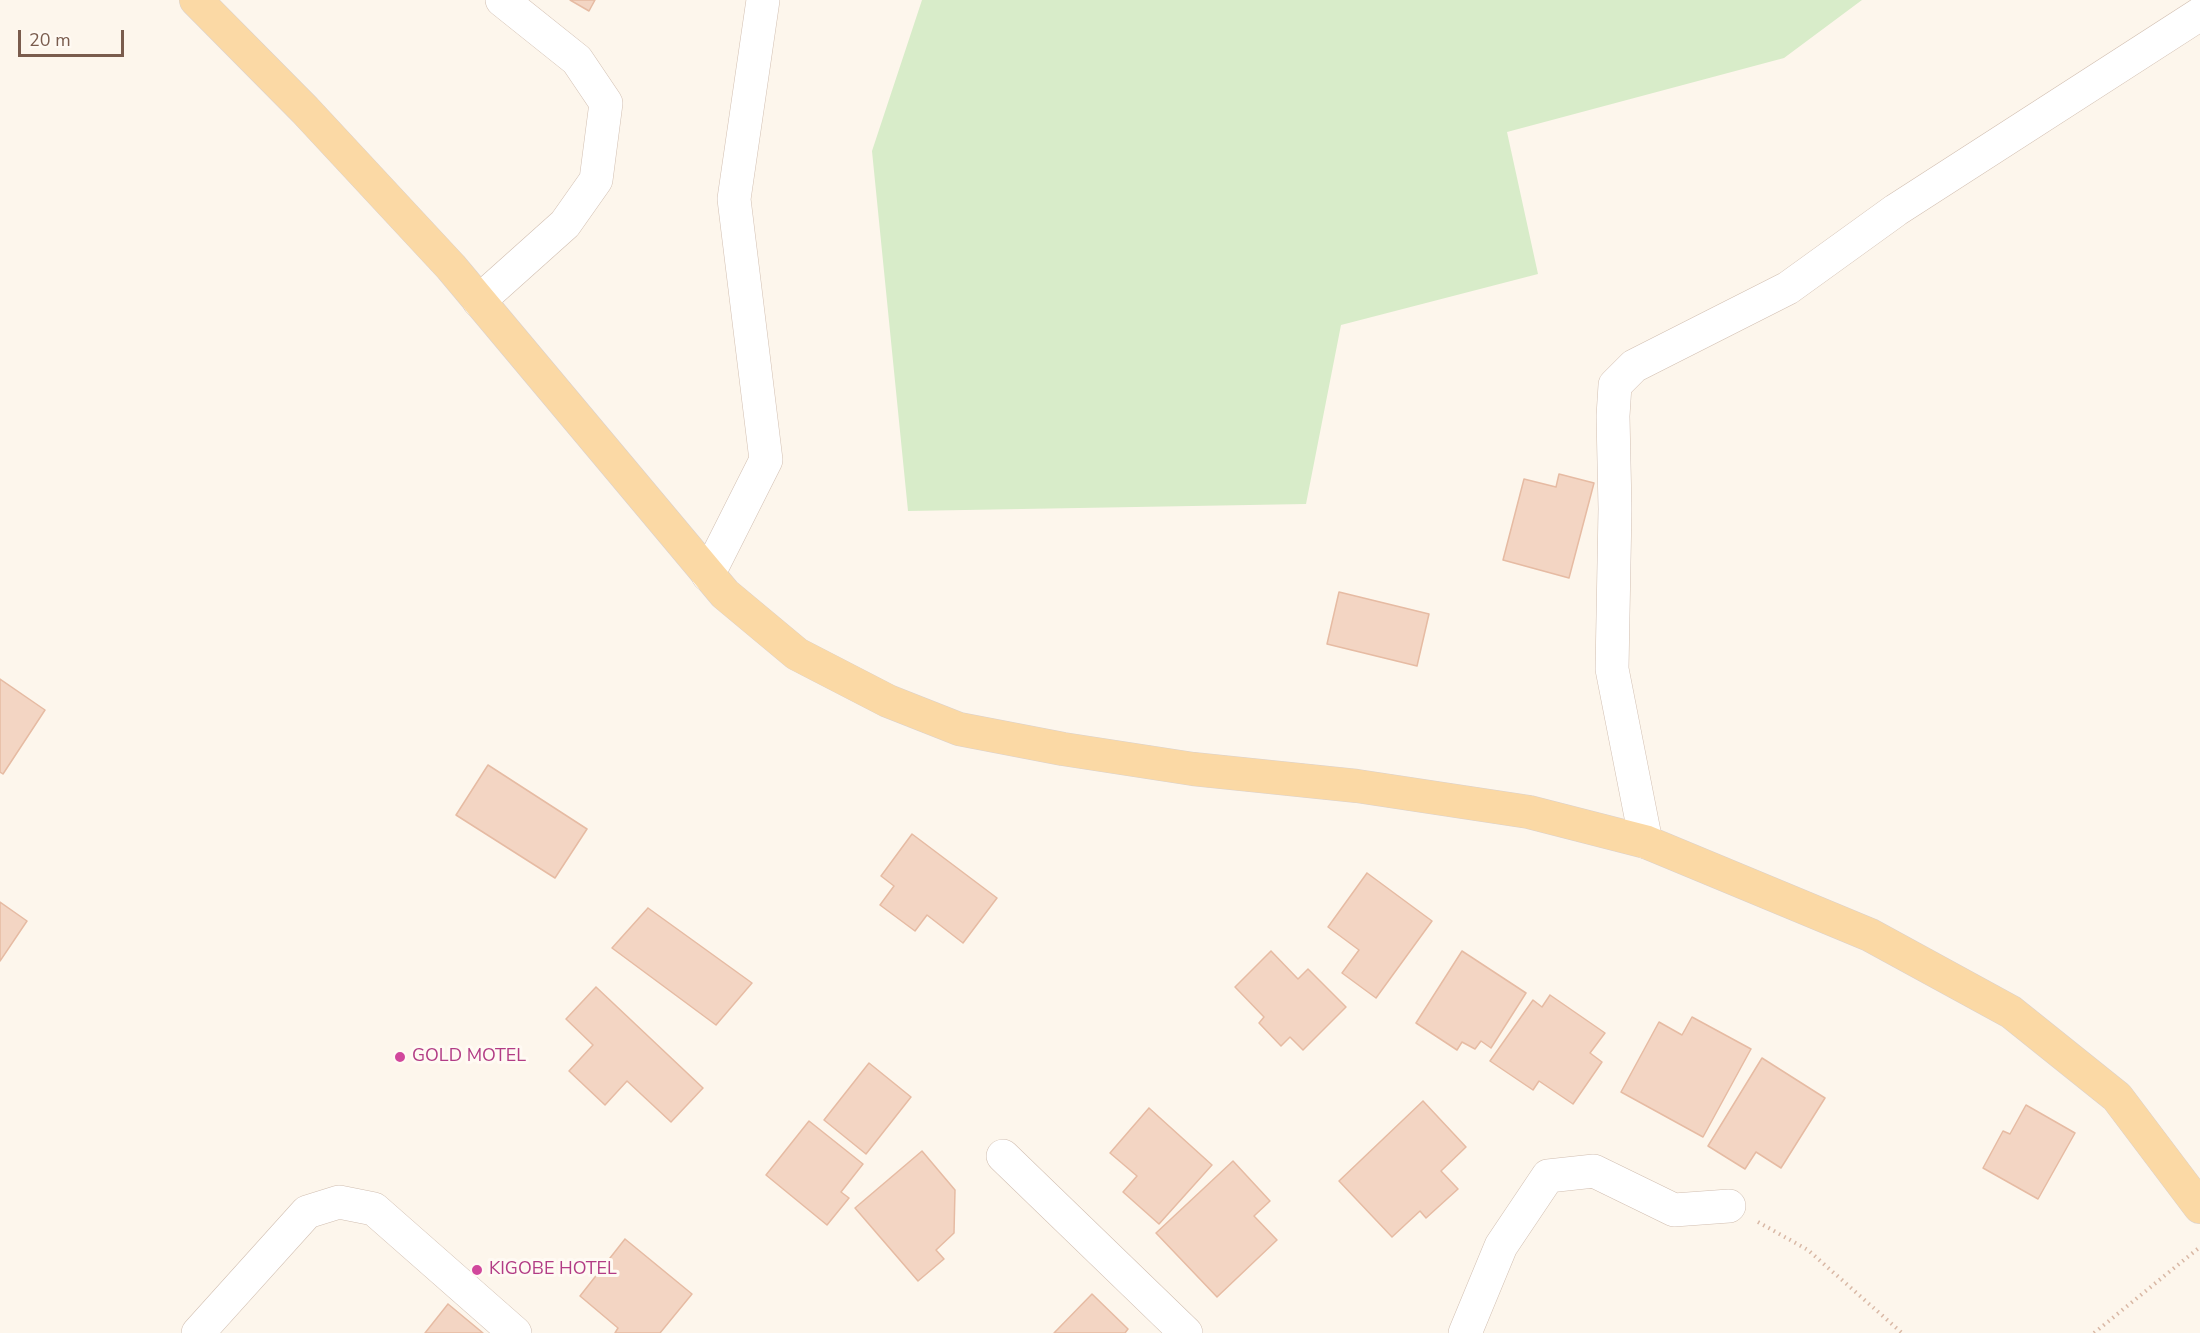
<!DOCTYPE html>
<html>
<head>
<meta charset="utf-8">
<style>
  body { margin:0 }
  #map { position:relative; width:2200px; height:1333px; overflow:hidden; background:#fdf6ec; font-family:"Nunito Sans",sans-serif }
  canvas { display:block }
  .scale { position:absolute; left:18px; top:30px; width:106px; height:27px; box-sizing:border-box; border:3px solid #7a5c4d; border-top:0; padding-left:8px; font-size:18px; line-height:21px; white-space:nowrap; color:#7a5c4d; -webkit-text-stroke:4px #fffaf3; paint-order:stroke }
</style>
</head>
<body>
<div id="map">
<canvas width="2200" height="1333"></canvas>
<div class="scale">20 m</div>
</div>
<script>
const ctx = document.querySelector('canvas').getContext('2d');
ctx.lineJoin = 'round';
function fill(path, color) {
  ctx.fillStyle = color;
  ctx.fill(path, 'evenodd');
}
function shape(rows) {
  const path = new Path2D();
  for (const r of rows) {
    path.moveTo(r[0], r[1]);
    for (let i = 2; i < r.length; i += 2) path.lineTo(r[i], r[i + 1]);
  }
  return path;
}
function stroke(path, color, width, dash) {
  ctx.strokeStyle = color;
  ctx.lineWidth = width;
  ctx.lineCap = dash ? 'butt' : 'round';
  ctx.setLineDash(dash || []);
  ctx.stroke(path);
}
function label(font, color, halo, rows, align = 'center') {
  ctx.font = font + ' "Nunito Sans",sans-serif';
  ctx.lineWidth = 6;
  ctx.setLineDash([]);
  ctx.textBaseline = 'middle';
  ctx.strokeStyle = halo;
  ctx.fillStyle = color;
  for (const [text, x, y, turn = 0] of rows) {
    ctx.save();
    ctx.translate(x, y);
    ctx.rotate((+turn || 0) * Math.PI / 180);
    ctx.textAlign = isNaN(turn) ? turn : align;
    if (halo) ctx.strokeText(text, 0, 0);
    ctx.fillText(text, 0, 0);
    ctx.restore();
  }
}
fill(shape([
  [922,0,1862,0,1784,58,1507,132,1538,274,1341,325,1306,504,908,511,872,151]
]), '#d8ecc9');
const building = shape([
  [570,0,595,0,589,11,570,0],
  [1559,474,1594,483,1569,578,1503,560,1524,479,1556,487,1559,474],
  [1339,592,1429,614,1417,666,1327,644,1339,592],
  [0,679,45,710,3,774,0,772,0,679],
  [488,765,587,829,555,878,456,815,488,765],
  [912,834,997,898,963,943,927,915,915,931,880,905,894,886,881,876,912,834],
  [1367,873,1432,921,1376,998,1342,973,1359,950,1328,927,1367,873],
  [0,902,27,921,0,961,0,902],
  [648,908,752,983,716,1025,612,948,648,908],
  [1271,951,1298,979,1308,969,1346,1007,1303,1050,1290,1037,1281,1046,1259,1023,1264,1017,1235,987,1271,951],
  [1462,951,1526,993,1491,1048,1481,1041,1475,1049,1462,1042,1457,1050,1416,1023,1462,951],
  [596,987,703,1088,671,1122,627,1081,605,1105,569,1071,593,1045,566,1019,596,987],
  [1550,995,1605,1033,1590,1053,1602,1062,1573,1104,1539,1081,1533,1090,1490,1061,1533,1000,1542,1007,1550,995],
  [1692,1017,1751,1049,1703,1137,1621,1092,1659,1022,1682,1035,1692,1017],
  [1762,1058,1825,1098,1781,1168,1756,1152,1745,1169,1708,1146,1762,1058],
  [869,1063,911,1097,866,1154,824,1120,869,1063],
  [1423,1101,1466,1147,1441,1171,1458,1189,1426,1218,1420,1211,1392,1237,1339,1181,1423,1101],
  [2026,1105,2075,1133,2038,1199,1983,1168,2003,1131,2010,1134,2026,1105],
  [1149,1108,1212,1165,1159,1224,1123,1192,1137,1176,1110,1153,1149,1108],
  [809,1121,863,1164,841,1192,849,1198,827,1225,766,1175,809,1121],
  [922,1151,955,1190,954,1233,936,1250,944,1259,918,1281,855,1208,922,1151],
  [1233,1161,1270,1201,1254,1216,1277,1240,1217,1297,1156,1233,1233,1161],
  [625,1239,692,1294,660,1333,615,1333,618,1328,580,1296,625,1239],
  [1092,1294,1128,1329,1125,1333,1054,1333,1092,1294],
  [448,1304,483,1333,425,1333,448,1304]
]);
fill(building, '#f3d5c3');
stroke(building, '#e6bba3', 1.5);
const minor = shape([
  [479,301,565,224,596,180,606,103,577,60,502,0],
  [708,575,766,460,734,199,763,0],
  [1003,1156,1186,1333],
  [198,1333,307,1212,339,1202,374,1209,515,1333],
  [1465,1333,1501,1246,1548,1176,1594,1171,1674,1210,1729,1206]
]);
const tertiary = shape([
  [1646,842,1612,669,1615,509,1613,416,1615,385,1634,366,1788,288,1896,210,2200,14]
]);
const primary = shape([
  [196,0,305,110,451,267,725,594,797,654,888,701,959,729,1063,749,1193,769,1357,786,1529,812,1646,842,1870,935,2011,1012,2117,1097,2200,1207]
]);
stroke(minor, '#d1beb0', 34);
stroke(tertiary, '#d1beb0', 34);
stroke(primary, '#dad1cd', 34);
stroke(shape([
  [1758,1222,1808,1250,1902,1333],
  [2094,1333,2200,1247]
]), '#d9b8a5', 4, [1.5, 4.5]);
stroke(minor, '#fff', 33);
stroke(tertiary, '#fff', 33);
stroke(primary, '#fbd9a5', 33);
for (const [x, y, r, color] of [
  [400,1057,6,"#d1479c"],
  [477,1270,6,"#d1479c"]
]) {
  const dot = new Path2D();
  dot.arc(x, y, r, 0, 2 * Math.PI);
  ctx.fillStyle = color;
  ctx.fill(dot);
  stroke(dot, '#fffaf3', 2);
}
label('18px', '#b23c85', '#fffaf3', [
  ["GOLD MOTEL",412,1057],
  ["KIGOBE HOTEL",489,1270]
], 'left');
</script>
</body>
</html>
